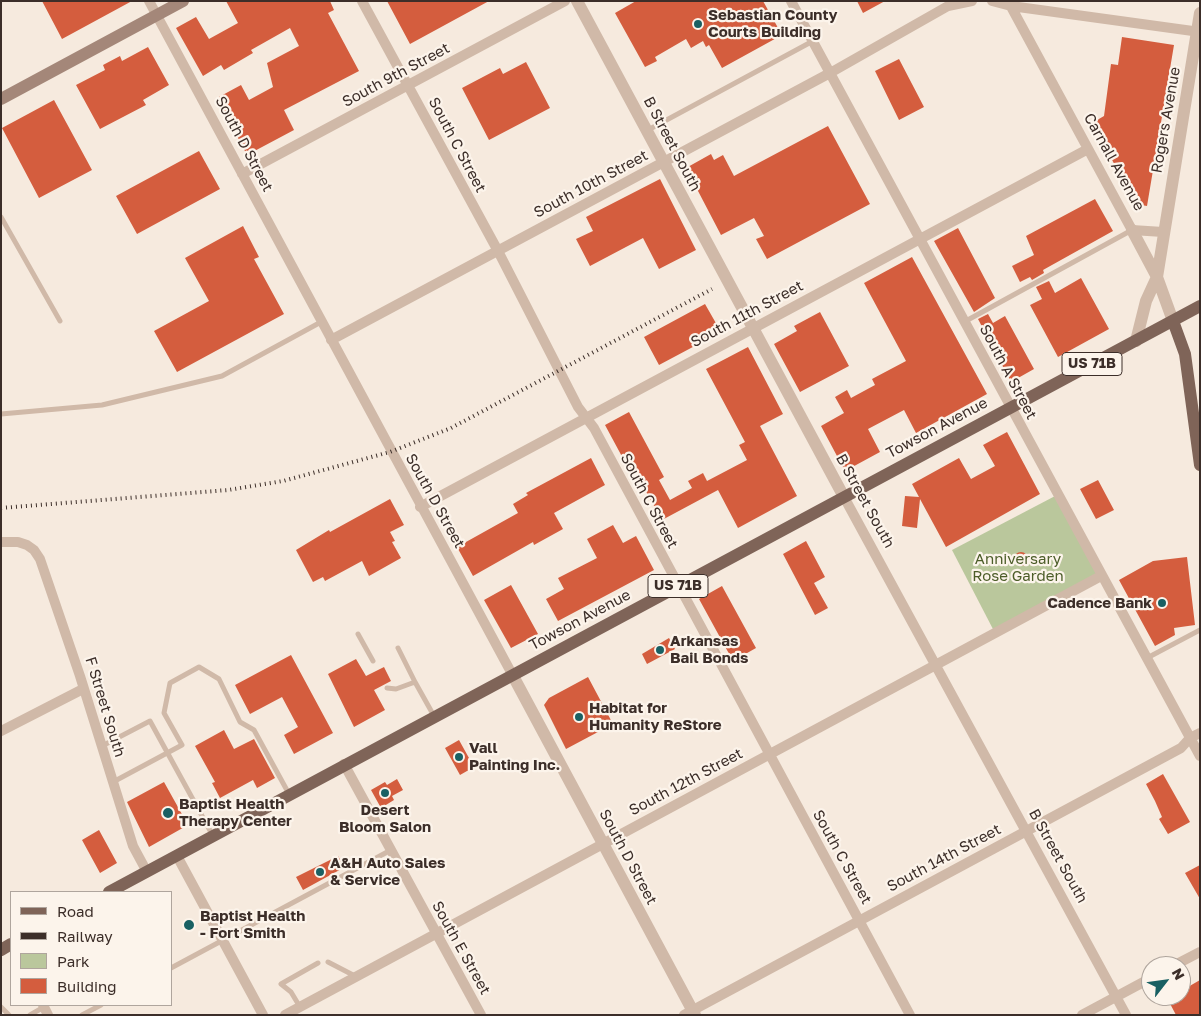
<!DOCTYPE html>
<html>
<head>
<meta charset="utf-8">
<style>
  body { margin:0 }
  #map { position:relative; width:1201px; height:1016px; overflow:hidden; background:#f6eade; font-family:"Golos Text",sans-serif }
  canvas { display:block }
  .frame { position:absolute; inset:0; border:2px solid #3c2e29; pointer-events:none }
  .legend { position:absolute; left:10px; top:891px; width:162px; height:115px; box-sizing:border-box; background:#fcf4eb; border:1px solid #afa59d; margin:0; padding:6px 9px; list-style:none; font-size:15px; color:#3c2e29 }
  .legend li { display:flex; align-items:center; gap:10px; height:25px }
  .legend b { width:25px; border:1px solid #afa59d }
  .north { position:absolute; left:1141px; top:956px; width:50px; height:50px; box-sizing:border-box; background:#fcf4eb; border:1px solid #afa59d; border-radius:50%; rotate:60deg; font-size:14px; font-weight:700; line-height:20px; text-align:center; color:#3c2e29 }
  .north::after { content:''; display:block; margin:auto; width:18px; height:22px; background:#196063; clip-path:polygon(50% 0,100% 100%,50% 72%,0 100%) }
</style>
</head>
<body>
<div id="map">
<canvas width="1201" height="1016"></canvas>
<div class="frame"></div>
<ul class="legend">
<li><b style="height:6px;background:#7f6458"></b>Road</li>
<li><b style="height:6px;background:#3c2e29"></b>Railway</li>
<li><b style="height:14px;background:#bac79c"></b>Park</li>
<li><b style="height:14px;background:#d45d3e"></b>Building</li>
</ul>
<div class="north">N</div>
</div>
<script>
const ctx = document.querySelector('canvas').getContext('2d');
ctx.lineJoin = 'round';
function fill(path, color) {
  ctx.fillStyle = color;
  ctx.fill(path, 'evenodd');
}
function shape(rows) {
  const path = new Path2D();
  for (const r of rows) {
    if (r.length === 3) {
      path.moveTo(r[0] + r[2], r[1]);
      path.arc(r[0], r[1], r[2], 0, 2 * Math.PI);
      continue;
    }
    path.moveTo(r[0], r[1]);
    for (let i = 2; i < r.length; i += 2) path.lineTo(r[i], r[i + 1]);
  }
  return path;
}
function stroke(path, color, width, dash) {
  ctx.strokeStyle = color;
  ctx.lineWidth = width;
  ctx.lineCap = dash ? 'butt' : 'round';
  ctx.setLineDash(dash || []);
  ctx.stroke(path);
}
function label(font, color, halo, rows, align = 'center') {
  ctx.font = font + ' "Golos Text",sans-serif';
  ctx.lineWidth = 4.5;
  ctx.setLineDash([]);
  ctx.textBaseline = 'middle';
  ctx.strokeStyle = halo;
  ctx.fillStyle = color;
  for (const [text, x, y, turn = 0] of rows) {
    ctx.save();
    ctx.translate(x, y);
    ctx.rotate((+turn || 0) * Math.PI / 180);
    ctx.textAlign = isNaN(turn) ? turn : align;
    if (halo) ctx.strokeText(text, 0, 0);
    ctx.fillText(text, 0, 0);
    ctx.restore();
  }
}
fill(shape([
  [1057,495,1101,576,995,633,952,550]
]), '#bac79c');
fill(shape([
  [42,1,132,1,62,39],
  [226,1,330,1,334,10,328,13,359,71,284,110,294,130,247,155,217,98,241,85,249,100,273,87,267,63,299,46,290,28,251,50,253,53,224,70,221,65,203,76,176,28,196,17,209,39,238,23],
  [387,1,489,1,410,44],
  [636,1,763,1,782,35,722,68,709,45,706,47,703,41,691,48,686,39,655,57,657,61,645,67,615,13],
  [857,1,885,1,863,13],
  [1122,37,1174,45,1147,206,1136,204,1092,123,1104,116,1111,64,1118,65],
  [148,47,169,85,143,100,146,105,100,129,76,85,105,70,103,65,120,56,122,61],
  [899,59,924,107,899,120,875,71],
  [526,62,550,108,489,140,462,88,500,68,503,74],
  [54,100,92,170,39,198,2,128],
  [828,126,870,204,767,259,756,239,764,236,754,218,721,235,686,168,711,154,714,160,723,155,734,176],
  [199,151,220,189,137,234,116,196],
  [660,179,696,250,659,269,643,238,590,266,576,239,593,231,586,217],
  [1095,199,1113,231,1043,270,1044,273,1032,280,1030,277,1020,282,1012,266,1034,255,1026,236],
  [243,226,259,257,254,259,284,314,177,372,154,331,209,301,185,258],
  [958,228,995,298,974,312,934,241],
  [912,257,987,394,916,433,904,410,868,429,880,452,845,471,821,426,844,413,835,397,847,390,851,398,875,385,872,379,906,361,864,283],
  [1081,278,1109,329,1058,357,1030,305,1042,299,1036,287,1049,281,1055,293],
  [705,304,721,332,659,365,644,337],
  [820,312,849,366,800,392,774,344,797,331,794,326],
  [988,314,993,323,1005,316,1034,369,1011,382,978,319],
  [748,347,783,414,760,426,797,496,738,528,718,490,662,520,644,488,640,490,605,425,629,412,664,477,659,480,670,500,692,488,688,481,703,473,707,481,747,460,739,445,745,442,706,369],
  [1007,432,1040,494,946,547,920,499,917,528,902,526,905,496,919,497,912,484,959,458,971,479,995,466,983,445],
  [591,458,605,485,554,513,563,529,534,545,533,542,473,576,457,547,518,513,513,504,528,495,526,493],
  [1098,480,1114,510,1096,519,1080,489],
  [390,499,404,525,390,532,395,541,392,542,401,558,369,576,362,561,325,581,323,577,313,582,296,550,329,530,330,532],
  [613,525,623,543,636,536,654,570,558,621,546,599,564,589,558,578,597,558,587,539],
  [806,541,825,577,814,583,828,608,815,615,783,554],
  [1021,559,7],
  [1187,557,1195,625,1174,628,1175,635,1155,646,1119,580,1153,561],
  [511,585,538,634,511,648,484,600],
  [722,586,756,648,733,661,699,599],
  [669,638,675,649,647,664,642,654],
  [291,655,333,733,294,754,284,735,298,727,282,697,250,714,235,685],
  [356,659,366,676,384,667,391,681,374,690,385,710,354,727,328,674],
  [588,677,613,724,566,749,544,705,549,698],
  [224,730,234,749,254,739,275,778,257,788,253,780,220,798,212,783,215,782,195,746],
  [459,740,474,767,460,775,445,748],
  [1163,774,1190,822,1168,834,1159,819,1162,817,1155,801,1146,784],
  [397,779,403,790,392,796,394,800,381,808,371,790,385,782,387,785],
  [164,782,188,825,149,847,127,802],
  [99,830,117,863,100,873,82,840],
  [338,856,345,867,303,890,296,877],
  [1200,865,1200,899,1185,873],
  [1200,980,1200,1015,1176,1015,1166,996,1181,996,1181,991]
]), '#d45d3e');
stroke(shape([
  [648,130,813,41],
  [1,217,60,321],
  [964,322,1132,230],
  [1,414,102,405,222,376,321,322],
  [358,634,373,661],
  [398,648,415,682],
  [1147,658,1200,630],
  [387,688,396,689,415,682,434,716],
  [102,746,150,721,213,836],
  [113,782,182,745,164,713,170,683,199,667,219,679,240,722,254,730,289,794],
  [328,962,355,976],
  [171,968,391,850],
  [1,1007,9,1015],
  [300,1007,291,992,281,984,318,963],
  [30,1015,44,1007],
  [82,1015,101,1005]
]), '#d0b9a8', 5);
stroke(shape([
  [149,1,512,674],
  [362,1,498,251,578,407,594,428,910,1015],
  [791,1,1200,756],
  [992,1,1011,6,1200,32],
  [1008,1,1132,230,1163,232],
  [242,174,565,1],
  [331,340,830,73,948,6,972,1],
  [844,497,1126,1015],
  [420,507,1088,149],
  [1,542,18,542,27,545,34,550,40,559,80,676,133,846,147,872],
  [1,731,83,689],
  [344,764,481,1015],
  [177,856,263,1015],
  [1173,966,1200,952],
  [43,1005,48,1015],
  [285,1015,1101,576],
  [684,1015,1181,748,1190,738,1200,733],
  [1082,1015,1151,978]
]), '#d0b9a8', 10);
stroke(shape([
  [577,1,844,497],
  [1132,230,1157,277,1146,301,1136,341],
  [1173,321,1157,277,1200,13],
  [512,674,695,1015]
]), '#d0b9a8', 12);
stroke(shape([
  [1,99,183,1]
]), '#a48779', 12);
stroke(shape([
  [1173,321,1185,354,1200,465],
  [109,892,1200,306],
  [1,950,11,944]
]), '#7f6458', 12);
stroke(shape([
  [1,508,228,490,283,481,390,452,451,428,712,289]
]), '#3c2e29', 4, [1, 4]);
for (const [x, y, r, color] of [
  [698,24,5,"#196063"],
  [1162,603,5,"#196063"],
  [660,650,5,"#196063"],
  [579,717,5,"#196063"],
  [459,757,5,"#196063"],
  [385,793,5,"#196063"],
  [168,813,6,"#196063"],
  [320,872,5,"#196063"],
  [189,925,6,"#196063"]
]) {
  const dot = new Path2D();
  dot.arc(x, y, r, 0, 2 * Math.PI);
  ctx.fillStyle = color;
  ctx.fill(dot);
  stroke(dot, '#fcf4eb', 2);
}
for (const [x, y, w] of [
  [1092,364,60],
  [678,586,60]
]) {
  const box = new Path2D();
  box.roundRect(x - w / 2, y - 11.5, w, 23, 4);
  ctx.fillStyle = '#fcf4eb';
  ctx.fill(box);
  stroke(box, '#3c2e29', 1);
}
label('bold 14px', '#3c2e29', null, [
  ["US 71B",1092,364],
  ["US 71B",678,586]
]);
label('bold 15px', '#3c2e29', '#fcf4eb', [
  ["Sebastian County",708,15],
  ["Courts Building",708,32],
  ["Cadence Bank",1152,603,"right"],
  ["Arkansas",670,641],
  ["Bail Bonds",670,658],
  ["Habitat for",589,708],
  ["Humanity ReStore",589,725],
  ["Vall",469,748],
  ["Painting Inc.",469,765],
  ["Baptist Health",179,804],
  ["Therapy Center",179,821],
  ["Desert",385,810,"center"],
  ["Bloom Salon",385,827,"center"],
  ["A&H Auto Sales",330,863],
  ["& Service",330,880],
  ["Baptist Health",200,916],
  ["- Fort Smith",200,933]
], 'left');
label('15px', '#3c2e29', '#fcf4eb', [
  ["South 9th Street",396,75,-28],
  ["Rogers Avenue",1166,120,-80],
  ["South D Street",244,144,62],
  ["B Street South",672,144,62],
  ["South C Street",457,145,62],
  ["Carnall Avenue",1114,162,61],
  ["South 10th Street",591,184,-28],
  ["South 11th Street",747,314,-28],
  ["South A Street",1008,372,62],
  ["Towson Avenue",937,428,-28],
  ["South D Street",435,501,61],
  ["South C Street",649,501,62],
  ["B Street South",865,501,61],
  ["Towson Avenue",580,620,-28],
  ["F Street South",105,707,73],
  ["South 12th Street",686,782,-28],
  ["B Street South",1058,856,61],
  ["South D Street",628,857,62],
  ["South C Street",842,857,61],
  ["South 14th Street",944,858,-28],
  ["South E Street",461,948,61]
]);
label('15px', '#4c5d29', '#fcf4eb', [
  ["Anniversary",1018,559],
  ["Rose Garden",1018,576]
]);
</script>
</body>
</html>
